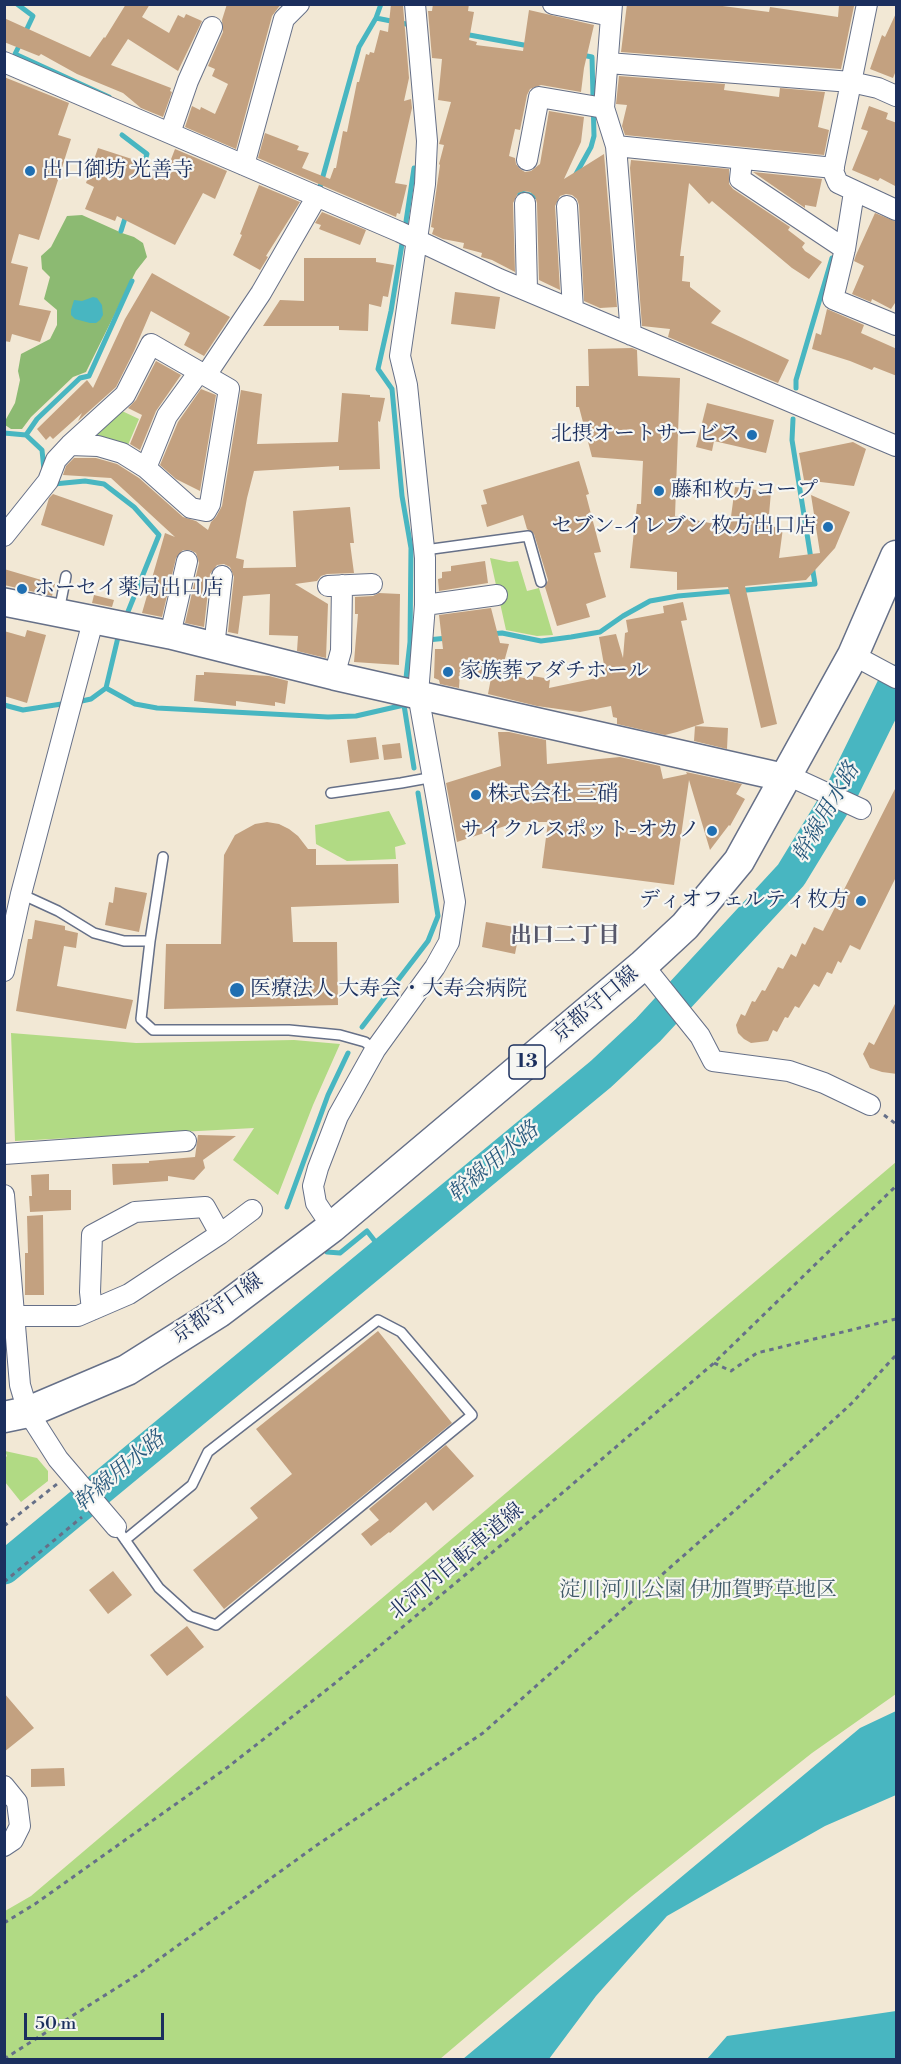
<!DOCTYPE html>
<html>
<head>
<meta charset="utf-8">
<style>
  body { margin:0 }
  #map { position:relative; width:901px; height:2064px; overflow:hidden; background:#f2e8d5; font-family:"Libre Bodoni",serif }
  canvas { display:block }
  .frame { position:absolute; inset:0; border:6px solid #1b2f5e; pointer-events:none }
  .scale { position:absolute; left:24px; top:2013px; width:140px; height:27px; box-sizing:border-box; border:3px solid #1b2f5e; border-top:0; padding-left:8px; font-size:18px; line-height:21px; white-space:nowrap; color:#1b2f5e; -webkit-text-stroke:4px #f6f6f2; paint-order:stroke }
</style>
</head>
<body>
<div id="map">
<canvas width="901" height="2064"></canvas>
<div class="frame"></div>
<div class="scale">50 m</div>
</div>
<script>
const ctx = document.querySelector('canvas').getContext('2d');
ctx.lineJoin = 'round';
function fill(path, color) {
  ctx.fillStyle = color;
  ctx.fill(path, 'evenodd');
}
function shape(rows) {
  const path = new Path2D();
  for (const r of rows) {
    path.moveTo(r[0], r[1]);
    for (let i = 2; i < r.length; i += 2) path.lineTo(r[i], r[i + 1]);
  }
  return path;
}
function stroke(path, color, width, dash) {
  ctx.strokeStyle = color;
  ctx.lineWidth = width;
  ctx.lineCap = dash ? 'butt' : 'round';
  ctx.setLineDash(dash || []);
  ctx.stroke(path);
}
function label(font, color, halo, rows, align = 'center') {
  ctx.font = font + ' "Libre Bodoni","Noto Serif JP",serif';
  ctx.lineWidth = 4.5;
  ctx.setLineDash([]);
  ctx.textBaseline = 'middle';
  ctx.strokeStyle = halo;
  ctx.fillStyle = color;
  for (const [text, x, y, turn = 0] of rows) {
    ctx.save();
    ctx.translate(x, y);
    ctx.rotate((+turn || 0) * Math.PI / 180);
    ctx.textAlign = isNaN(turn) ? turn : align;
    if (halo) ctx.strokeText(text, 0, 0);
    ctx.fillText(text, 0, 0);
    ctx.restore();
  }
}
fill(shape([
  [122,411,139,419,128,445,96,442,99,427],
  [490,558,509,562,518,561,527,591,539,588,553,635,537,636,506,630],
  [389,811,406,844,395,847,396,859,347,861,316,844,315,825],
  [11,1033,136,1043,294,1040,340,1044,313,1105,278,1195,233,1160,254,1128,15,1141],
  [896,1162,896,1694,812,1753,632,1896,440,2059,5,2059,5,1911,31,1896],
  [5,1451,37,1458,48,1471,48,1481,21,1502,5,1482,5,1458,7,1456]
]), '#b1da84');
fill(shape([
  [82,215,122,233,134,237,143,243,147,257,136,271,86,372,73,377,31,417,22,429,11,429,5,425,5,421,15,403,20,380,18,371,21,354,50,339,57,325,57,310,44,299,50,277,42,269,41,256,51,247,67,216]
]), '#8cba72');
fill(shape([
  [93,297,97,298,102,305,103,315,100,320,96,323,90,323,75,319,71,315,71,310,74,300,82,301],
  [896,1711,896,1795,825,1826,667,1916,596,1996,549,2059,463,2059,860,1728],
  [896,2011,896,2059,707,2059,727,2036]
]), '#48b6c1');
stroke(shape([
  [17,4,33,16,25,33],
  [376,18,406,24],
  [464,34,529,46],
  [21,42,15,54,109,97],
  [122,135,147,154,140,175],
  [576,174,591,147,594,136,592,57,582,55],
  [320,187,359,47,376,18,381,4],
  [513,191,542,198],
  [405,228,414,168],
  [121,231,126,215],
  [403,238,391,311,378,369,392,389,402,496,411,548,410,642,406,678],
  [796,388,796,380,832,258],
  [4,433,26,435],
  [44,470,42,450,26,435,37,419,80,378,89,376,132,281],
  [54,484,85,481,104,484,134,507,159,535,125,619],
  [490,634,502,633,541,641,571,637,600,632,623,616,650,601,678,596,815,584,792,440,793,419],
  [427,640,448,638],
  [106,688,135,704,157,708,328,717,356,716,404,705,414,768],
  [77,702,91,699,106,688,119,633],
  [4,705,23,710,68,703],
  [362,1027,428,941,438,916,418,793],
  [287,1207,328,1095,348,1053],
  [327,1252,340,1253,367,1231,385,1254]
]), '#48b6c1', 5);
stroke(shape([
  [4,1568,601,1074,648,1030,791,875,841,793,896,681]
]), '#48b6c1', 33);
fill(shape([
  [126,4,150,4,142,17,169,33,178,15,184,18,186,14,202,21,178,71,128,39,111,65,171,88,170,91,172,92,163,117,141,108,123,93,77,74,41,54,39,56,4,42,4,18,90,57,104,37,105,38],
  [227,4,281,4,272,16,236,149,185,127,192,106,200,110,201,107,215,114,228,84,212,76,215,69,208,66,223,32,222,20],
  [391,4,403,6,409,78,404,101,411,99,412,108,395,183,407,185,400,214,397,213,396,217,258,158,265,133,299,146,297,150,309,153,302,168,330,179,334,168,336,168,343,131,347,132,357,82,359,82,366,54,369,55,370,52,374,53,380,30,388,32],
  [433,4,469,4,468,11,474,12,469,40,477,42,476,45,523,51,529,10,594,25,584,68,581,92,541,85,530,89,527,95,520,130,515,129,509,156,515,158,516,164,520,169,525,172,531,171,540,164,549,111,584,117,581,142,564,179,604,154,617,307,600,308,584,301,579,205,577,199,572,195,566,194,560,196,555,206,560,290,539,280,537,203,535,196,530,192,524,191,518,193,513,203,515,272,492,260,481,257,482,253,463,248,464,243,443,239,432,234,434,228,431,227,440,165,439,164,444,145,439,144,451,102,438,100,442,59,432,58,428,11,432,11],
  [627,4,707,4,769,12,770,7,838,17,839,5,854,6,841,69,621,52],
  [897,11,897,68,893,78,870,69,882,35,885,37],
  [619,76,725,84,724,90,779,97,780,88,825,92,818,127,829,130,824,155,625,135,622,126,627,105,616,104],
  [4,77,69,103,58,135,71,139,39,240,19,234,11,263,28,267,19,305,51,311,40,342,12,334,10,342,4,341],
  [869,106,888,113,886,119,897,123,897,187,880,178,878,181,852,170,868,131,861,129],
  [98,148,138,161,135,168,163,180,175,149,227,171,215,199,203,193,175,245,117,216,115,221,85,209,94,187,86,183],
  [631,160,729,169,729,184,733,189,790,227,788,230,805,243,802,247,805,251,822,262,809,279,792,268,712,201,709,204,689,183,680,256,684,256,682,281,690,282,690,287,721,311,711,323,789,360,778,383,668,337,670,329,642,326,630,168],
  [753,172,822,179,816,207,805,205,805,208],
  [259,185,300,202,266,256,268,257,260,270,233,255,242,235,240,234],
  [322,212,366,230,360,245,319,229,321,225,315,223],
  [875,213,897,222,897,300,891,309,872,299,871,302,852,294,864,266,854,261,856,255],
  [304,258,376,258,376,262,394,265,388,297,383,296,381,307,369,304,368,331,339,330,339,326,263,326,280,300,304,301],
  [152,273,230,317,204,356,184,345,190,333,151,311,134,351,116,387,78,421,82,413,53,439,50,436,46,440,37,429,87,380,93,388,125,319],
  [455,292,500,297,495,329,451,324],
  [827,309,864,325,861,333,897,349,897,376,874,367,872,370,850,361,812,349,816,333,821,335],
  [632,348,637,350,638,376,680,378,675,516,715,524,716,521,730,524,735,487,771,492,768,526,783,528,779,558,820,553,811,495,850,512,835,548,806,580,745,586,777,724,761,728,728,587,677,590,677,572,630,568,637,504,641,504,643,461,592,457,579,407,576,407,576,386,589,386,588,349],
  [156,361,181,375,156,411,140,450,130,444,142,415,128,408,136,400],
  [201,389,216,395,200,491,176,479,160,465,178,422],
  [241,390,262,394,257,444,338,442,342,393,370,395,370,397,385,398,380,422,378,421,380,469,339,470,339,466,254,471,247,498,236,558,244,560,243,568,296,567,293,511,350,507,354,543,350,543,354,573,327,574,321,576,317,581,295,584,328,604,326,658,297,651,298,636,269,635,270,594,243,596,238,634,228,632,234,577,230,567,224,564,217,565,210,574,204,627,185,623,199,563,196,553,190,550,183,550,176,558,162,617,142,613,165,533,175,537,111,478,63,475,66,466,74,458,96,458,117,464,139,478,183,517,196,521,208,530,211,522,216,517,222,506],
  [707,403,774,420,766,453,714,441,712,451,696,447],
  [853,442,866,449,854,486,804,480,799,453],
  [579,461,589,494,586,495,601,552,594,553,606,597,586,604,590,617,557,626,545,587,548,580,534,534,527,529,523,515,487,527,481,505,487,504,483,490],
  [53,494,113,515,104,546,41,525,49,498],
  [485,561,488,583,439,591,438,579,442,578,442,572,451,571,451,566],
  [4,569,55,584,52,596,4,585],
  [379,593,400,594,399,665,354,662,358,614,355,614,355,597,373,596],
  [94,595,114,600,112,607,92,603],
  [683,602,687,620,681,621,704,723,677,732,665,735,617,724,617,718,613,717,611,706,580,712,537,706,488,694,491,678,460,672,459,688,440,684,439,680,434,678,435,649,443,649,439,615,491,608,500,643,509,644,501,673,533,680,533,676,550,679,549,688,606,676,599,637,616,634,623,658,625,633,628,632,626,620,664,613,663,606],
  [27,630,46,635,27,703,4,696,4,631,25,637],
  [204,672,269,676,288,681,285,704,275,702,275,706,236,701,236,706,194,701,196,675,204,675],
  [695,726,728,728,727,749,694,741],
  [498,732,509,732,546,740,547,764,620,757,660,766,663,779,687,774,686,772,742,784,736,794,745,799,730,826,729,825,710,850,689,780,674,885,542,868,548,822,517,822,457,842,446,783,501,766],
  [376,737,379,759,350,763,347,740],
  [400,743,402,758,384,760,382,745],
  [897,785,897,875,860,950,850,945,841,963,838,961,832,974,827,972,819,987,814,984,799,1008,795,1006,788,1018,785,1017,777,1032,773,1030,768,1041,751,1043,744,1039,738,1033,736,1025,741,1014,745,1016,752,1001,755,1002,762,990,765,991,778,967,783,969,791,954,796,957,802,943,805,945,814,927,823,931],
  [267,822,279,824,289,829,298,836,308,849,316,849,316,865,398,864,399,903,291,907,293,942,337,942,338,1005,164,1009,166,944,221,944,224,855,235,835,255,824],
  [115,887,147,893,139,932,105,925,109,902,113,903],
  [35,920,65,926,65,930,78,933,76,948,64,946,57,986,133,1000,126,1029,16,1011,28,939,32,939],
  [486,922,520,928,515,954,482,947],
  [897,1000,897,1074,882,1072,870,1068,863,1054,869,1042,874,1045],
  [198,1135,236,1136,203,1160,205,1168,194,1180,168,1176,168,1181,113,1185,112,1164,149,1163,149,1161,195,1157],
  [49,1174,49,1190,71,1190,71,1210,30,1212,29,1196,32,1196,31,1175],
  [43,1215,44,1295,25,1295,25,1253,28,1253,27,1216],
  [378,1331,452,1423,224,1609,193,1570,258,1518,250,1508,292,1474,256,1429],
  [446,1445,474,1476,433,1511,426,1502,390,1533,389,1532,371,1546,361,1534,379,1520,369,1509],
  [113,1571,132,1595,108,1614,89,1590],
  [187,1626,204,1647,167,1676,150,1655],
  [4,1693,34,1728,4,1752],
  [64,1768,65,1786,31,1787,31,1769]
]), '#c3a180');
const lane = shape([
  [425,550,528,536,541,582],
  [59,611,66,576],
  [331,793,401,783,434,777],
  [163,857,150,941,141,1019,153,1030,289,1030,340,1035,365,1042,375,1050],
  [21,894,58,911,94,933,124,941,150,941],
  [116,1527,159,1588,190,1616,216,1625,472,1415,401,1332,378,1320,208,1452,192,1485,125,1540]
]);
const street = shape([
  [553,4,611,16],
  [612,4,604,108,616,146,631,335],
  [867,4,833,171,838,183,896,210],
  [4,62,400,232,499,279,896,446],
  [608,63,851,82,878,88,896,96],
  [170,133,188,81,212,27],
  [616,146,834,168],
  [527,160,539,97,604,108],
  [742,160,740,179,845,249],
  [244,165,284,19,299,4],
  [854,192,845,249,833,299,896,325],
  [525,203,527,290],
  [567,206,573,310],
  [206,375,261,293,317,196],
  [146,468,167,416,199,372],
  [4,536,48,481,56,460,70,445,125,395,151,344,229,389,210,504,206,511,191,508,146,468,122,453,98,446,70,445],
  [328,586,372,584],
  [425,605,497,595],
  [170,635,187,561],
  [214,647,222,576],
  [853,655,896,678],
  [334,676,341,651,342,585],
  [786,778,796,779,861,809],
  [643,965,700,1036,713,1061,789,1071,824,1083,870,1105],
  [4,971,21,894,93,621],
  [4,1154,186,1141],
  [4,1195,20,1385,28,1412,58,1459,116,1527],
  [332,1227,316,1203,313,1186,318,1168,338,1116,375,1050,435,967,449,942,455,902,418,694,425,605,425,558,407,385,400,356,425,184,427,141,415,4],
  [92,1310,90,1292,92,1235,135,1212,205,1207,220,1234],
  [15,1316,78,1316,129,1294,220,1234,252,1210],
  [4,1786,17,1802,20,1826,13,1840,4,1846]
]);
const secondary = shape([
  [4,602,170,635,334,676,786,778]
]);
const primary = shape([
  [4,1417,28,1412,127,1370,219,1312,332,1227,643,965,685,926,739,861,853,655,896,556]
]);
stroke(lane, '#667088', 12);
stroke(street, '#667088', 22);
stroke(secondary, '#667088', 30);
stroke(primary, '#667088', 33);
stroke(shape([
  [884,1115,896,1124],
  [714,1363,731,1371,757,1353,896,1319],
  [4,1526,57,1484],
  [4,1582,82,1517],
  [4,1923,35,1904,228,1767,334,1684,512,1536,714,1363,896,1186],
  [4,2059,137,1975,317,1845,483,1733,751,1496,852,1403,896,1355]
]), '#667088', 3, [4.5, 4.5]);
stroke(lane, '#fff', 9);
stroke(street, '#fff', 20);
stroke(secondary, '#fff', 27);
stroke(primary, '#fff', 30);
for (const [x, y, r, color] of [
  [30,171,6,"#1f6fb2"],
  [752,435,6,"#1f6fb2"],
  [659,491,6,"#1f6fb2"],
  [828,527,6,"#1f6fb2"],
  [22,589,6,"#1f6fb2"],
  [448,672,6,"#1f6fb2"],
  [476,795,6,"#1f6fb2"],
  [712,831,6,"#1f6fb2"],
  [861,901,6,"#1f6fb2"],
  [237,990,8,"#1f6fb2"]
]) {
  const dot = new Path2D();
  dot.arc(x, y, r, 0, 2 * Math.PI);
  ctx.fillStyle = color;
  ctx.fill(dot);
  stroke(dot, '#f6f6f2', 2);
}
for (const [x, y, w] of [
  [527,1062,36]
]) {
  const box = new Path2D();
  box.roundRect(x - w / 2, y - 17, w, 34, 4.5);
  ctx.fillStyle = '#f6f6f2';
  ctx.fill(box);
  stroke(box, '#1b2f5e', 1.5);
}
label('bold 20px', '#1b2f5e', null, [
  ["13",527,1062]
]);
label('21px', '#1b2f5e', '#f6f6f2', [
  ["出口御坊 光善寺",42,171],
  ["北摂オートサービス",740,435,"right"],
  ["藤和枚方コープ",671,491],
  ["セブン-イレブン 枚方出口店",816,527,"right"],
  ["ホーセイ薬局出口店",34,589],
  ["家族葬アダチホール",460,672],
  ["株式会社 三硝",488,795],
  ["サイクルスポット-オカノ",700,831,"right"],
  ["ディオフェルティ枚方",849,901,"right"],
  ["医療法人 大寿会・大寿会病院",250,990]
], 'left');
label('21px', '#1b2f5e', '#f6f6f2', [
  ["京都守口線",596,1005,-40],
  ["京都守口線",218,1309,-35],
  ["北河内自転車道線",457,1562,-40]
]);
label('21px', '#405a68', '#f6f6f2', [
  ["淀川河川公園 伊加賀野草地区",698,1591]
]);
label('italic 22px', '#28587c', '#f6f6f2', [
  ["幹線用水路",827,813,-60],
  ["幹線用水路",494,1163,-40],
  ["幹線用水路",120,1472,-40]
]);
label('bold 22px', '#56576a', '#f6f6f2', [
  ["出口二丁目",565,937]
]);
</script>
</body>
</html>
